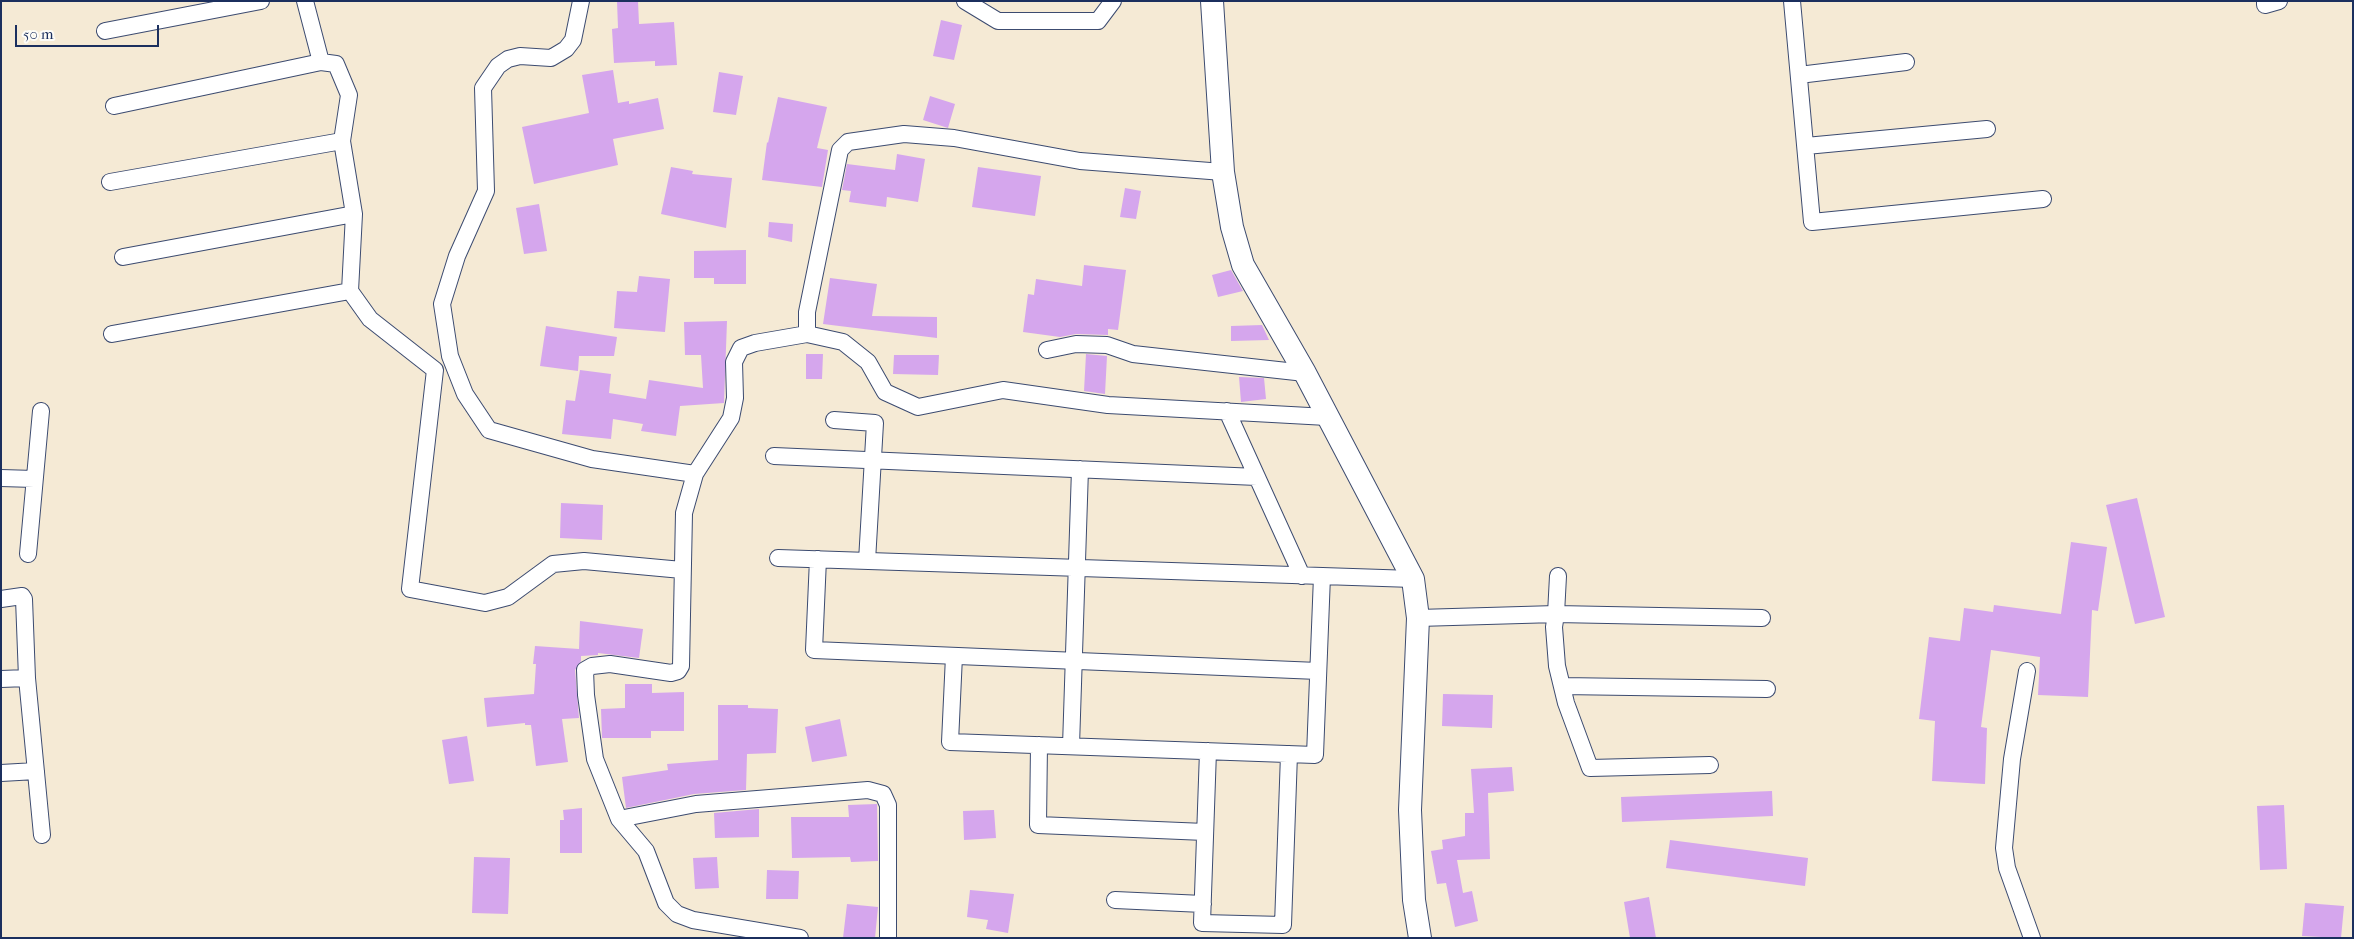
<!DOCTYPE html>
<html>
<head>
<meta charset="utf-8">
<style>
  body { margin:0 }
  #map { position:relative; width:2354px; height:939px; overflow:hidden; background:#f5ead5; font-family:"IM FELL French Canon",serif }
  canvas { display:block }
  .frame { position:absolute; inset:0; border:2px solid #1b2f5e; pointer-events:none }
  .scale { position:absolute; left:15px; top:25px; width:144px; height:22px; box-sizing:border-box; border:2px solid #1b2f5e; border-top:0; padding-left:6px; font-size:15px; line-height:18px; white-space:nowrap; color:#1b2f5e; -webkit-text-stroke:4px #fdfcf7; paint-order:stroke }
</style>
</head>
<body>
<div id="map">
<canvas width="2354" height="939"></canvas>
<div class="frame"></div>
<div class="scale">50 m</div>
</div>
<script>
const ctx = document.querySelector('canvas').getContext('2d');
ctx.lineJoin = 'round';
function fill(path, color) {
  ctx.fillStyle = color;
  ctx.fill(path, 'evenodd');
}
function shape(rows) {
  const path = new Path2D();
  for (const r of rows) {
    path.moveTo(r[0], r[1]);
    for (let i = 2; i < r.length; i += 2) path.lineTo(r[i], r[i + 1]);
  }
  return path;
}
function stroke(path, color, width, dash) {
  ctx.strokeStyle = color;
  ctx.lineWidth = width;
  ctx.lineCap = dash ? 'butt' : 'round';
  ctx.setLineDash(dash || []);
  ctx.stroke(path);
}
fill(shape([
  [617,1,638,1,639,24,674,22,677,65,655,66,655,61,614,63,612,29,618,28],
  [941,20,962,25,954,60,933,56],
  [613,70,618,103,629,101,629,104,658,98,664,129,613,139,618,165,534,184,522,127,589,113,582,75],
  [719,72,743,76,736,115,713,112],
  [930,96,955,104,948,128,923,120],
  [778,97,827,107,817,148,828,150,822,187,762,180,767,142,768,143],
  [897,154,925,159,918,202,887,197,886,207,849,202,851,191,842,190,847,164,895,170],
  [671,167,693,171,692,174,732,178,726,228,661,214],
  [978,167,1041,176,1035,216,972,207],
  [1125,188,1141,191,1136,219,1120,217],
  [539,204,547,251,524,254,516,208],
  [769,222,793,224,792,242,768,237],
  [746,250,746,284,714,284,714,278,694,278,694,251],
  [1084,265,1126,270,1118,330,1108,329,1108,335,1076,334,1060,337,1023,332,1028,294,1034,295,1036,279,1082,286],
  [1231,270,1243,291,1218,297,1212,275],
  [639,276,670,279,665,332,614,328,617,291,637,292],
  [830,278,877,284,872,316,937,317,937,338,823,324],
  [727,321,724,403,680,406,676,436,641,431,643,424,613,419,611,439,562,434,566,400,575,401,580,370,611,374,609,393,646,399,649,380,703,388,701,355,685,355,684,322],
  [1262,325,1269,340,1231,341,1231,326],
  [546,326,617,337,614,356,579,356,578,371,540,366],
  [806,354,823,354,822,379,806,379],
  [1086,354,1107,356,1105,394,1084,391],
  [894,355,939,355,938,375,893,374],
  [1239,377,1264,378,1266,399,1241,402],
  [2137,498,2165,617,2135,624,2106,505],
  [561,503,603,505,602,540,560,538],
  [2071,542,2107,547,2098,611,2092,610,2088,697,2038,695,2040,657,1991,650,1981,727,1987,728,1985,784,1932,781,1935,721,1919,719,1929,637,1960,641,1964,608,1993,612,1994,605,2061,614],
  [580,621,643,629,639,658,598,653,598,655,581,656,581,661,575,670,579,718,562,719,568,762,536,766,531,725,525,725,525,723,487,727,484,698,534,694,536,664,533,664,535,646,579,649],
  [625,684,652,684,652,693,684,692,684,731,651,731,651,738,602,738,601,709,625,708],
  [1443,694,1493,695,1492,728,1442,726],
  [718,705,748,705,748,708,778,709,776,753,747,754,746,790,694,794,626,808,622,777,668,770,667,764,718,760],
  [840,719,847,756,812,762,805,727],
  [467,736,474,781,449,784,442,740],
  [1512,767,1514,791,1488,793,1490,859,1457,860,1463,893,1472,891,1478,921,1455,927,1446,883,1437,884,1431,851,1443,849,1442,840,1465,836,1465,813,1474,813,1471,769],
  [1772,791,1773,816,1622,822,1621,797],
  [877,804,878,861,851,862,850,857,792,858,791,817,849,817,848,805],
  [2284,805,2287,869,2260,870,2257,806],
  [582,808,582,853,560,853,560,820,564,820,563,810],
  [759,809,759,837,715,838,714,813],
  [994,810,996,838,964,840,963,811],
  [1670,840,1808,858,1805,886,1666,868],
  [474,857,510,858,508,914,472,913],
  [717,857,719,888,695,889,693,858],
  [767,870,799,871,798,899,766,899],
  [970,890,1014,894,1008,933,986,929,988,920,967,917],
  [1649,897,1656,938,1630,938,1624,902],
  [2305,903,2344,906,2341,938,2302,936],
  [847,904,878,907,875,938,843,938]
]), '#d5a6ed');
const street = shape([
  [305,1,321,62,336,64,349,95,342,141,354,214,350,291,370,319,435,370,410,589,485,603,508,597,553,564,584,561,682,570],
  [581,1,573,40,566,49,551,58,520,56,508,59,498,66,483,88,486,191,457,256,442,304,450,356,465,394,489,430,592,459,695,474],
  [965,1,998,21,1098,21,1113,1],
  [1792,1,1812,222,2043,199],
  [2265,1,2265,5,2279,1],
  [105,31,261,1],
  [1799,75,1906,62],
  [114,106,321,62],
  [1806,146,1987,129],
  [110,182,342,141],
  [123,257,354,214],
  [112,334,350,291],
  [807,334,807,312,840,150,848,142,904,134,954,138,1080,161,1223,172],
  [1047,350,1076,344,1107,345,1133,354,1305,373],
  [1227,411,1302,576],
  [834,420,875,423,867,561],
  [774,456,1257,477],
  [1,478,34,479],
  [28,554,41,411],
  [778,558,1413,579],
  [818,559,814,650,1318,671],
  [1558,576,1556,614,1762,618],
  [1,599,22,596,24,599,27,678,42,835],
  [1418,618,1556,614,1554,627,1557,666,1566,703,1590,768,1710,765],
  [954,656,950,742,1315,755,1322,576],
  [2027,671,2012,759,2004,848,2007,868,2032,938],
  [1,679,27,678],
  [1562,686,1767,689],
  [1039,745,1038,825,1205,832],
  [1071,746,1080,469],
  [1208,751,1202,923,1283,925,1289,754],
  [1,773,36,771],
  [619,819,696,804,868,790,883,794,888,805,888,938],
  [1115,900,1203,904],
  [800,938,693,920,677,914,666,903,646,851,619,819,595,759,586,695,585,670,592,666,610,664,671,673,678,671,681,666,684,513,695,474,731,418,735,398,734,362,741,348,755,343,807,334,843,342,868,362,885,392,918,407,1003,390,1108,405,1327,417]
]);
const secondary = shape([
  [1212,1,1223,172,1232,227,1243,265,1305,373,1413,579,1418,618,1410,810,1414,900,1420,938]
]);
stroke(street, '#3c4b70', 18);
stroke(secondary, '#3c4b70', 24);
stroke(street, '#fff', 16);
stroke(secondary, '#fff', 22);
</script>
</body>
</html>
